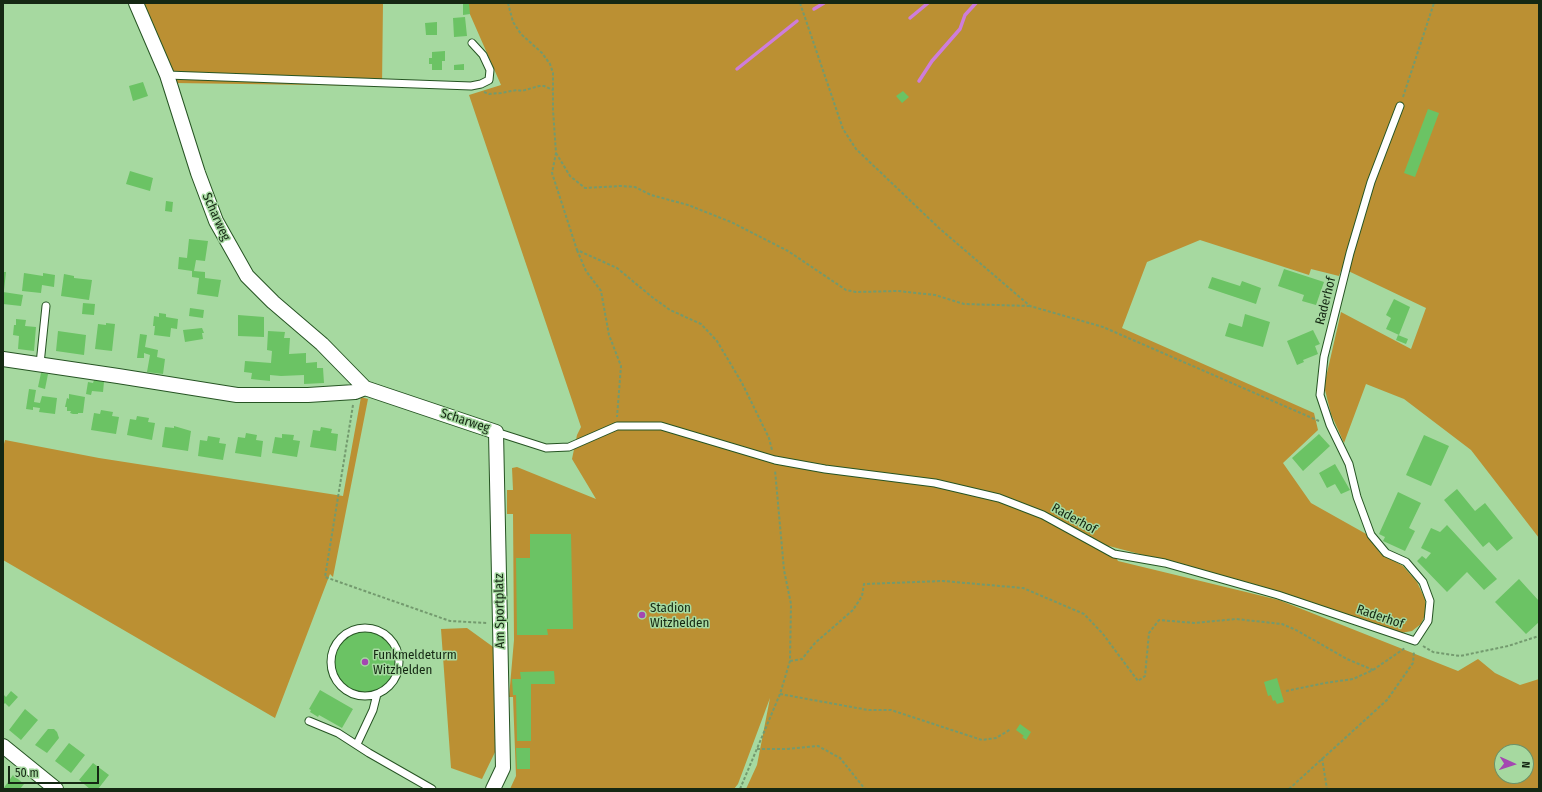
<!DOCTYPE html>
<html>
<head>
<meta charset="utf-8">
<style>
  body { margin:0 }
  #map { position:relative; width:1542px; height:792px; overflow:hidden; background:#a6d9a0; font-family:"Fira Sans Condensed",sans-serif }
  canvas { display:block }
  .frame { position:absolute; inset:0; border:4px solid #152813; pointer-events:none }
  .north { position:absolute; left:1494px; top:744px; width:40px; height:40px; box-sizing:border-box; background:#a6d9a0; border:1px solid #6c9268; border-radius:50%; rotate:93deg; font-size:11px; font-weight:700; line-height:16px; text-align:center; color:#152813 }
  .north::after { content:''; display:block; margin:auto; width:14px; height:18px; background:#a447b1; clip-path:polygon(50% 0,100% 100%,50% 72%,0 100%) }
  .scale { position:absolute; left:8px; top:766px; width:91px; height:18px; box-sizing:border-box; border:2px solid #152813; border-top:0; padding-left:5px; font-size:12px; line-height:14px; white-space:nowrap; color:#152813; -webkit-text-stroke:3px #a6d9a0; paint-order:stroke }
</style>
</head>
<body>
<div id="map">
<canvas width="1542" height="792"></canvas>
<div class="frame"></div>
<div class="north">N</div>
<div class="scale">50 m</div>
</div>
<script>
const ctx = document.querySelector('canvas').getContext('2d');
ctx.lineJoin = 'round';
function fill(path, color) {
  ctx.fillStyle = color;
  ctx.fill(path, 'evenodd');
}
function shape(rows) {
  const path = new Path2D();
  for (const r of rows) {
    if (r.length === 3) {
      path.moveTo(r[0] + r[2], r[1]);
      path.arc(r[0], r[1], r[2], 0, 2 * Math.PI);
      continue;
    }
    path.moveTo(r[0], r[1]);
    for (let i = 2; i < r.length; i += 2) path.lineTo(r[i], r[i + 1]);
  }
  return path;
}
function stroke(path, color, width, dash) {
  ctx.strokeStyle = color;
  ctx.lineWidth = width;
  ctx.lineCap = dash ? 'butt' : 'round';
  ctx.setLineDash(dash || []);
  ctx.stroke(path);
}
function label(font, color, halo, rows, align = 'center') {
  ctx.font = font + ' "Fira Sans Condensed",sans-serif';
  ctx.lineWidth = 3;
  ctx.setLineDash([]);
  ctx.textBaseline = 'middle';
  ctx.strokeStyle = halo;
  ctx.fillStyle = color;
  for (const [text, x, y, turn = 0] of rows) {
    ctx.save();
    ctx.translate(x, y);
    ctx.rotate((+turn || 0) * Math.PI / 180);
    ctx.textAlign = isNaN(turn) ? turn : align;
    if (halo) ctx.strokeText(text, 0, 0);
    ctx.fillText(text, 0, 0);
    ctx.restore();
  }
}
fill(shape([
  [141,3,383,3,382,86,174,83],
  [465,3,1539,3,1539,538,1471,450,1404,399,1366,384,1344,443,1331,414,1324,386,1341,312,1411,349,1426,308,1342,268,1339,276,1311,269,1309,275,1200,240,1147,262,1122,328,1314,413,1318,430,1283,463,1311,503,1368,535,1380,553,1403,566,1417,582,1425,599,1426,613,1421,624,1412,631,1401,633,1261,586,1109,546,1118,561,1279,600,1458,671,1478,659,1495,673,1520,685,1539,679,1539,789,746,789,757,765,770,698,738,784,734,789,510,789,516,776,513,697,509,697,514,640,513,514,507,514,507,490,513,490,512,468,517,467,596,499,572,459,577,435,581,427,469,95,501,85],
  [1502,752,1526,752,1526,776,1502,776],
  [361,397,368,399,333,577,330,574,275,718,3,560,3,448,5,440,99,458,343,496],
  [467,628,496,649,497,748,482,779,451,768,441,629]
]), '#bb9033');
stroke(shape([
  [814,9,824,3],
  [910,18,928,3],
  [737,69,797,21],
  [919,81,932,61,960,29,965,15,976,3]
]), '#ce7dda', 3.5);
fill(shape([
  [463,3,469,3,470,14,463,15],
  [465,17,467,36,454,37,453,18],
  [437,22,437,35,426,35,425,23],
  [445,51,445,61,442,61,442,70,432,70,432,64,429,64,429,58,432,58,432,52],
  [464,64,464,70,454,70,454,65],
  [143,82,148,96,133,101,129,86],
  [903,91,909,97,902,103,896,96],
  [1428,109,1439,113,1415,177,1404,173],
  [130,171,153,178,150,191,126,184],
  [166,201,173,202,172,212,165,211],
  [189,239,208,241,205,261,196,260,194,271,205,272,205,278,221,280,218,297,197,294,199,278,192,277,192,271,178,269,179,257,187,258],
  [1284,269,1324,282,1316,305,1302,301,1304,295,1278,286],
  [3,272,6,272,4,290,3,290],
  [24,273,43,276,43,273,55,275,54,287,42,285,41,293,22,291],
  [64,274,74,276,74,278,92,280,89,300,61,296],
  [1212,277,1240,286,1242,281,1261,288,1256,304,1208,288],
  [3,292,23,295,21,306,3,304],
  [1394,299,1410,307,1399,335,1386,329,1391,318,1386,315],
  [83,303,95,304,94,315,82,314],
  [190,308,204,310,203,318,189,316],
  [159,313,166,314,166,317,178,319,177,329,171,328,170,337,154,335,155,326,153,326,154,316,159,317],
  [1245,314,1270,322,1263,347,1225,336,1229,323,1242,327],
  [238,315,264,317,264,337,238,336],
  [16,319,26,320,25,326,36,327,34,351,18,349,19,336,13,335,14,325,16,325],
  [106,323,115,324,112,351,95,349,98,324,106,325],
  [202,328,204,333,202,333,203,339,185,342,183,330],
  [1313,330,1320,344,1315,346,1318,354,1303,360,1304,362,1297,365,1287,341],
  [58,331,86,335,84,355,56,351],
  [268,331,285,332,284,338,290,338,289,354,306,353,306,363,317,362,317,368,323,368,324,383,304,384,304,375,281,376,270,375,270,381,251,379,252,373,244,372,245,361,271,363,272,351,267,350],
  [140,334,147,335,145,347,158,350,157,357,165,359,163,374,147,372,150,355,144,353,144,358,137,358],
  [1398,335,1408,339,1406,344,1396,340],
  [41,373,48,374,45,389,38,387],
  [94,380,104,382,103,392,92,391,91,395,86,394,88,382,93,383],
  [29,389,36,390,34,402,40,403,42,396,57,398,55,414,39,412,40,408,33,407,33,410,26,409],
  [69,394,85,397,83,413,78,413,78,414,73,414,70,413,71,411,67,411,67,407,65,407,67,398,69,399],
  [101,410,113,412,112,416,119,417,116,434,91,430,94,413,100,414],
  [137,416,149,418,148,422,155,423,152,440,127,435,130,419,136,420],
  [174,426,191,431,188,451,162,447,165,427,174,428],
  [321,427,332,429,331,433,338,434,336,451,310,447,313,430,320,431],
  [246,433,257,435,256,440,263,441,261,457,235,453,238,437,245,438],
  [282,434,294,435,293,440,300,441,297,457,272,453,275,437,282,438],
  [1319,434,1330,446,1303,471,1292,458],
  [1424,435,1449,446,1431,486,1406,475],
  [208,436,220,438,219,443,226,444,223,460,198,456,200,440,207,441],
  [1335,464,1350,490,1341,494,1335,484,1327,488,1319,473],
  [1457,489,1475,511,1485,503,1513,538,1497,551,1489,542,1483,547,1444,500],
  [1398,492,1421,503,1409,528,1415,531,1405,551,1383,541,1385,537,1379,534],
  [1447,525,1497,579,1484,590,1467,572,1447,592,1417,561,1422,556,1426,559,1431,553,1421,548,1431,528,1440,532],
  [530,534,571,534,573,629,547,629,548,635,517,635,516,558,530,558],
  [1519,579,1539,601,1539,622,1526,634,1495,602],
  [365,662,30],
  [554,671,555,684,531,684,531,741,517,741,516,695,513,695,512,679,521,679,520,672],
  [1277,678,1284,702,1277,704,1275,700,1273,701,1271,695,1268,696,1264,682],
  [320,690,353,709,342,728,319,715,318,717,310,712,311,710,309,709],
  [11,691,18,697,9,707,5,703,3,705,3,694,6,697],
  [25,709,38,720,21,740,9,730],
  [1020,724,1031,732,1026,740,1022,737,1024,736,1016,730],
  [48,729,54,729,57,732,59,738,47,753,35,745],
  [69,743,85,755,71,773,55,761],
  [516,748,530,748,530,769,517,769],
  [93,763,109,775,98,789,90,789,79,780],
  [13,775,24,784,20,789,3,789]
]), '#6bc364');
const service = shape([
  [167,75,471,86,481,84,489,80,490,70,483,55,472,43],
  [40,364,46,306],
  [496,432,546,448,569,447,617,426,661,426,775,460,825,469,935,483,999,498,1043,515,1114,554,1165,563,1278,595,1415,641,1428,621,1430,601,1423,582,1406,562,1386,553,1371,535,1357,497,1349,464,1330,425,1320,395,1324,357,1350,253,1371,182,1400,106],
  [365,662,34],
  [309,721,338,733,369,753,432,789],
  [357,744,373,710,377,694]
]);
const minor = shape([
  [136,3,167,75,198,173,216,221,247,276,273,302,322,344,365,388,496,432,503,768,493,789],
  [3,359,118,376,237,395,308,395,355,392,365,388],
  [3,746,56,789]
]);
stroke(service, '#265423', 9);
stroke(minor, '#265423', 16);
stroke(shape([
  [508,3,513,22,521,34,542,53,550,64,553,73,553,110,556,153,552,173,577,250,617,268,652,297,670,310,701,324,717,341,742,383,769,438,772,450],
  [800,3,843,129,856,149,939,228,1030,306,1103,327,1319,421],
  [484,92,489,94,501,93,517,90,522,91,539,86,544,86,553,90],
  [1403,97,1434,3],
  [556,153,570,176,585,188,621,186,635,187,651,195,688,205,731,222,788,251,846,290,856,292,898,291,935,295,964,304,1029,306],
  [577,250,586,271,601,291,609,335,621,366,617,417],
  [353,405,325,577,450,621,487,623],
  [1423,646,1433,652,1460,656,1508,646,1539,636],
  [790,661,802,659,815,643,853,610,862,596,864,584,943,581,1023,588,1084,614,1103,634,1138,681,1145,676,1149,633,1159,620,1195,623,1236,619,1282,624,1296,630,1347,659,1373,670],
  [1286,691,1325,683,1353,679,1373,670,1405,648],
  [780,694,868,710,891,710,982,740,996,738,1011,729],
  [757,749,787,749,818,746,840,758,865,789],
  [1322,758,1327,789],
  [740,789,780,694,790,661,791,604,784,570,775,470],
  [1289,789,1387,700,1413,663,1414,651]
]), '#739a6e', 2, [3, 2]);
stroke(service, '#fff', 7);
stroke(minor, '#fff', 14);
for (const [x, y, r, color] of [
  [642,615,4,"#a447b1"],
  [365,662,4,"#a447b1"]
]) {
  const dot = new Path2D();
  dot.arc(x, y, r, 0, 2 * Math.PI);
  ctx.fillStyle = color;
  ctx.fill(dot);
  stroke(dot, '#a6d9a0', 1.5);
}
label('13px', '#152813', '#a6d9a0', [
  ["Scharweg",216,217,66],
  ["Raderhof",1326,301,-76],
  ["Scharweg",465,421,18],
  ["Raderhof",1074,519,29],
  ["Am Sportplatz",500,611,-91],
  ["Raderhof",1380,617,19]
]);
label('13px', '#152813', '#a6d9a0', [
  ["Stadion",650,608],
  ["Witzhelden",650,623],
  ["Funkmeldeturm",373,655],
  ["Witzhelden",373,670]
], 'left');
</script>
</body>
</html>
